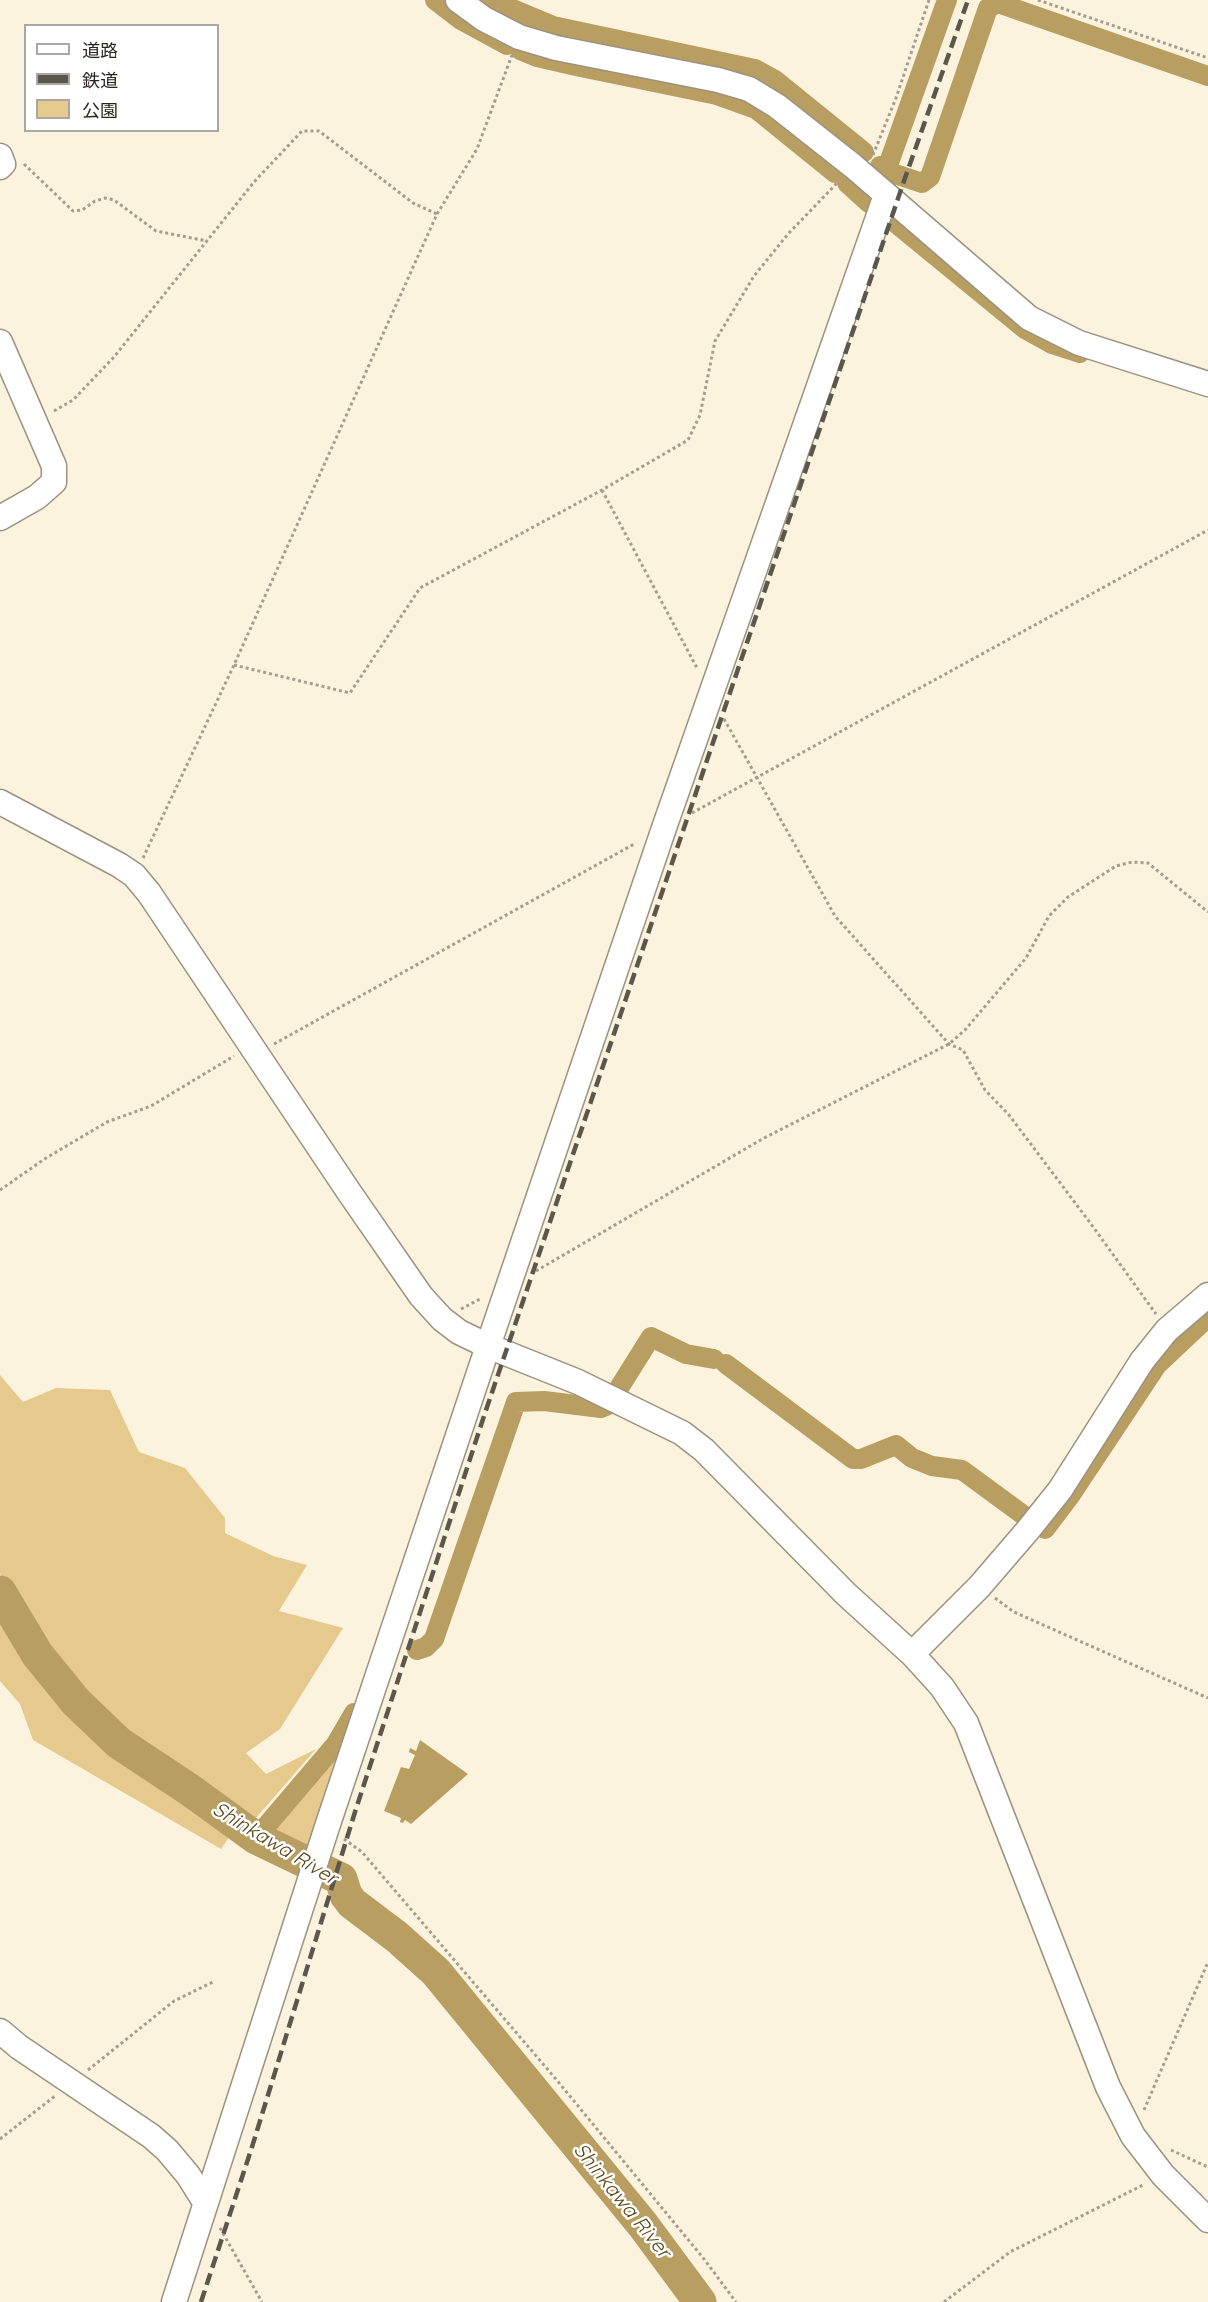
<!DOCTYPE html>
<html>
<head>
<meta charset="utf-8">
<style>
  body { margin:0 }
  #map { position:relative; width:1208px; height:2302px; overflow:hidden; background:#fcf3de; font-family:Quicksand,"Noto Sans JP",sans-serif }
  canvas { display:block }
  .legend { position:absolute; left:24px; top:24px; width:195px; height:108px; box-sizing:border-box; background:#fff; border:2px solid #aaa8a5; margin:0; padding:8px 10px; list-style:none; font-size:18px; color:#2a261f }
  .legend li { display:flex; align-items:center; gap:12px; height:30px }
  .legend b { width:30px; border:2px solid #aaa8a5 }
</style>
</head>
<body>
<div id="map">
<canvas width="1208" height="2302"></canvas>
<ul class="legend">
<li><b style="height:8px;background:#fff"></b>道路</li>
<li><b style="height:8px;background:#5c574c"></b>鉄道</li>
<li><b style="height:16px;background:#e5c98d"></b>公園</li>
</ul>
</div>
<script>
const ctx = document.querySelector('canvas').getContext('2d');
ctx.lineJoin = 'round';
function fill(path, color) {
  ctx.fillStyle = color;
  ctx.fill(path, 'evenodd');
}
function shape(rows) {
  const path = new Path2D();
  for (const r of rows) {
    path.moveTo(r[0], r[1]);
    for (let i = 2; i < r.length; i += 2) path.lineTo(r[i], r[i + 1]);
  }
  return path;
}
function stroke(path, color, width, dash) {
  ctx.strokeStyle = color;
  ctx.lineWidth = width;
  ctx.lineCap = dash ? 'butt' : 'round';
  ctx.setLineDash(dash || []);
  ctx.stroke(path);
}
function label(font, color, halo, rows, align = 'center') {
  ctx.font = font + ' Quicksand,sans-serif';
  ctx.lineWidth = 5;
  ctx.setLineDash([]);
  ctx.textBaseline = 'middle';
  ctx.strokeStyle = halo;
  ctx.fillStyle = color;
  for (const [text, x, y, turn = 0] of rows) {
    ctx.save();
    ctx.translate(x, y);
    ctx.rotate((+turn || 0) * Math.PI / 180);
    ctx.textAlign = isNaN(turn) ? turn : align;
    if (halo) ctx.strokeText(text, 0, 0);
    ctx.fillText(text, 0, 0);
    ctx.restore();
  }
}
fill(shape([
  [0,1375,23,1402,56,1388,110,1390,139,1452,185,1468,225,1518,225,1533,273,1556,307,1565,279,1611,343,1628,280,1729,246,1753,266,1774,316,1749,255,1819,193,1780,118,1723,77,1683,41,1634,0,1574],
  [0,1608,78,1717,131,1761,234,1830,221,1849,33,1740,20,1704,0,1681],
  [347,1745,306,1851,271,1833]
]), '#e5c98d');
fill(shape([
  [420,1740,468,1774,411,1824,405,1820,403,1823,400,1822,401,1818,384,1811,401,1767,409,1769,415,1755,409,1752,410,1748,416,1751]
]), '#b99e62');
stroke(shape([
  [435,0,461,20,507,45],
  [491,0,553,26,755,69,775,80,864,152],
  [520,50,537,57,576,66,717,95,756,109,835,173],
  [880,166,886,171,922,183,930,177,988,8,998,3,1208,76],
  [886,171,947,0],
  [847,183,869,203],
  [887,216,1025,329,1052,344,1080,353],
  [726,1364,853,1459,861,1459,896,1445,912,1458,932,1466,962,1470,1026,1517],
  [619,1388,651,1337,686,1354,714,1359],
  [1043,1527,1045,1529,1070,1496,1157,1365,1208,1317],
  [417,1650,426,1647,434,1639,516,1402,544,1401,601,1408,608,1405],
  [256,1838,336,1744,354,1713]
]), '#b99e62', 20);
stroke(shape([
  [0,1592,37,1654,76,1702,119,1743,190,1790,256,1838,341,1879,346,1895,352,1903,397,1937,436,1972,643,2225,700,2302]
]), '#b99e62', 33);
const minor = shape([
  [458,0,484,19,519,37,556,48,718,80,749,89,777,106,853,166,1029,318,1079,343,1208,384],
  [0,156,3,164,0,167],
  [0,342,54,466,54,482,37,497,0,518],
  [0,802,119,865,134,875,149,893,349,1192,421,1296,442,1319,459,1332,488,1346,578,1382,682,1433,704,1450,846,1594,912,1654,942,1687,966,1723,1108,2087,1133,2136,1163,2175,1208,2220],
  [912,1654,979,1587,1028,1530,1060,1490,1142,1361,1167,1330,1208,1295],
  [0,2031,19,2047,151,2136,167,2150,188,2175,205,2202],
  [174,2302,327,1827,488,1346,664,828,886,195]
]);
stroke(minor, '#9b9280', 27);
stroke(shape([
  [1038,0,1208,58],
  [873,155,896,98,929,0],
  [24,164,73,211,82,210,95,201,105,198,114,200,156,231,207,241],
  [54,411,73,400,114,357,254,182,302,131,319,131,413,203,437,214],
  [602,490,697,668],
  [234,665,350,693,420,588,602,490,688,440,700,415,715,341,754,276,788,234,839,181],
  [724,719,835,916,949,1044,963,1050,985,1090,1009,1115,1091,1224,1156,1314],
  [692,813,1208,530],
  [143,858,234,665,437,214,477,149,512,55],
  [274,1044,636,843],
  [0,1190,46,1158,107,1122,151,1106,234,1056],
  [536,1271,764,1138,949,1044,965,1030,1026,958,1049,916,1068,897,1116,866,1132,862,1148,863,1208,912],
  [461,1309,482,1298],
  [995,1598,1014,1612,1208,1698],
  [344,1839,362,1852,555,2078,704,2259,736,2302],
  [88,2070,174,2001,215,1981],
  [1144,2110,1208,1962],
  [0,2139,55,2096],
  [1171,2150,1208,2167],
  [220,2228,262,2302],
  [944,2302,1010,2252,1143,2185]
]), '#a59e8f', 3, [3, 3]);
stroke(minor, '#fff', 24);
stroke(shape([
  [201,2302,252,2147,355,1812,484,1416,905,178,968,0]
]), '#5c574c', 4.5, [12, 6]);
label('italic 20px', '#594616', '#fff', [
  ["Shinkawa River",275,1844,31],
  ["Shinkawa River",622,2201,51]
]);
</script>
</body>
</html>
